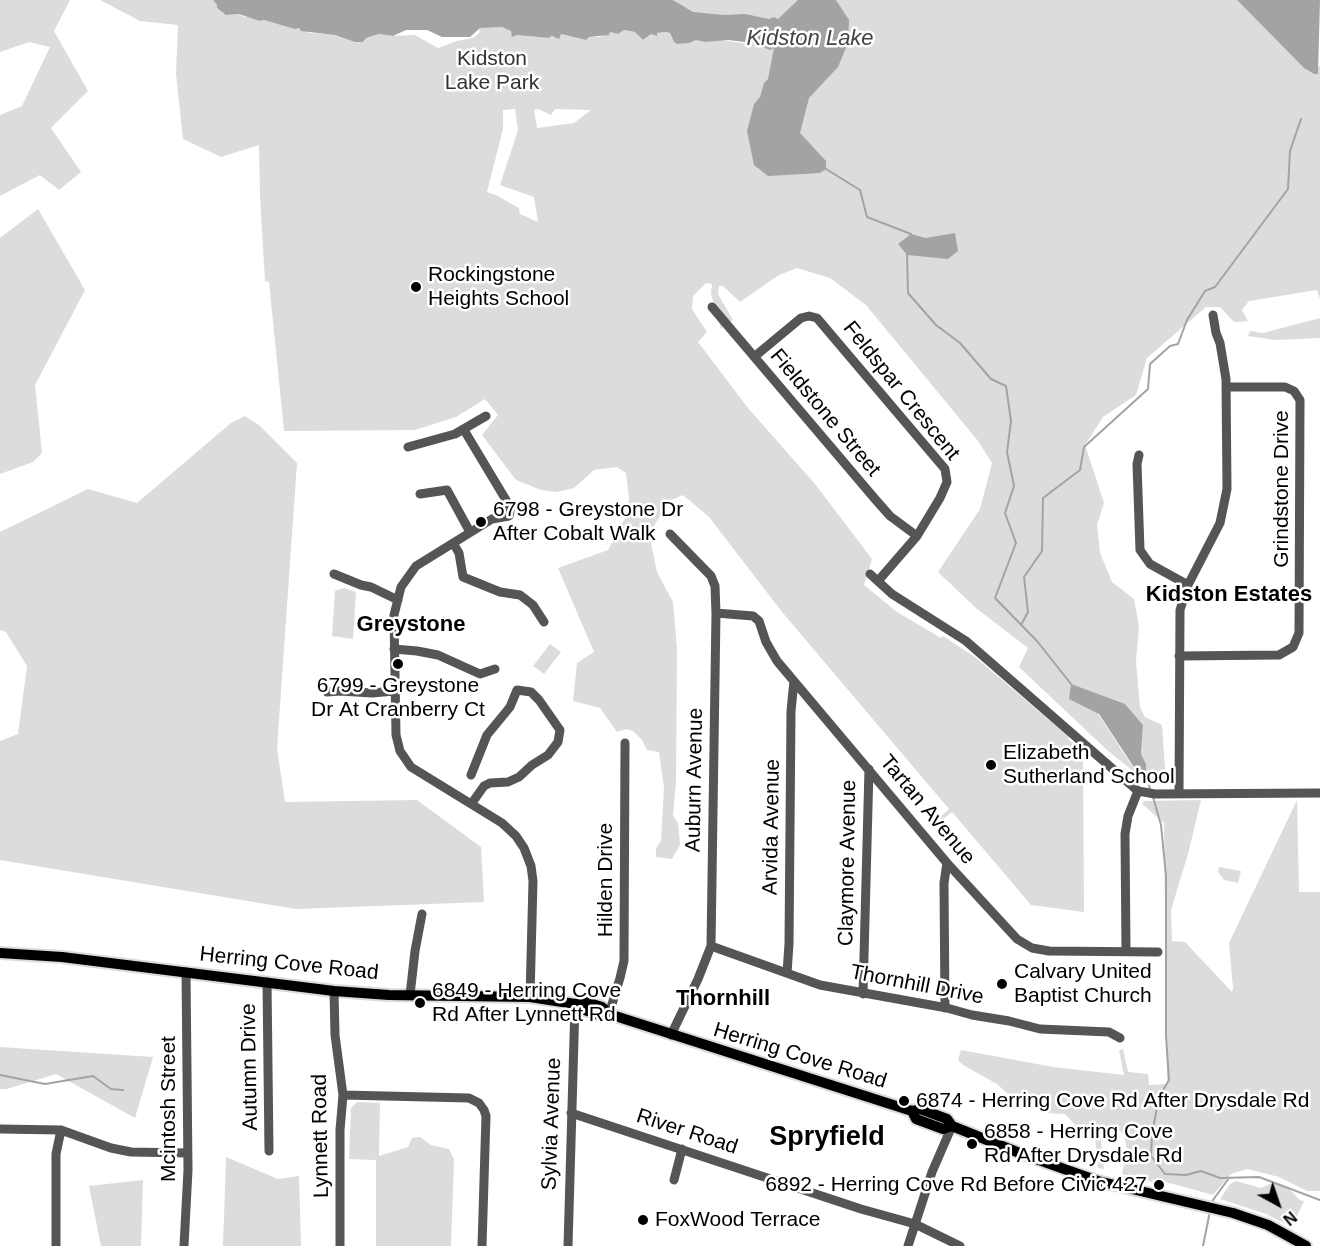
<!DOCTYPE html>
<html>
<head>
<meta charset="utf-8">
<style>
  body { margin:0 }
  #map { position:relative; width:1320px; height:1246px; overflow:hidden; background:#fff; font-family:Helvetica,sans-serif }
  canvas { display:block }
  .north { position:absolute; left:1248px; top:1174px; width:60px; height:60px; -webkit-text-stroke:4px #fff; paint-order:stroke; rotate:140deg; font-size:16px; font-weight:700; line-height:24px; text-align:center; color:#000 }
  .north::after { content:''; display:block; margin:auto; width:21px; height:27px; background:#000; clip-path:polygon(50% 0,100% 100%,50% 72%,0 100%) }
</style>
</head>
<body>
<div id="map">
<canvas width="1320" height="1246"></canvas>
<div class="north">N</div>
</div>
<script>
const ctx = document.querySelector('canvas').getContext('2d');
ctx.lineJoin = 'round';
function fill(path, color) {
  ctx.fillStyle = color;
  ctx.fill(path, 'evenodd');
}
function shape(rows) {
  const path = new Path2D();
  for (const r of rows) {
    path.moveTo(r[0], r[1]);
    for (let i = 2; i < r.length; i += 2) path.lineTo(r[i], r[i + 1]);
  }
  return path;
}
function stroke(path, color, width, dash) {
  ctx.strokeStyle = color;
  ctx.lineWidth = width;
  ctx.lineCap = dash ? 'butt' : 'round';
  ctx.setLineDash(dash || []);
  ctx.stroke(path);
}
function label(font, color, halo, rows, align = 'center') {
  ctx.font = font + ' Helvetica,sans-serif';
  ctx.lineWidth = 5;
  ctx.setLineDash([]);
  ctx.textBaseline = 'middle';
  ctx.strokeStyle = halo;
  ctx.fillStyle = color;
  for (const [text, x, y, turn = 0] of rows) {
    ctx.save();
    ctx.translate(x, y);
    ctx.rotate((+turn || 0) * Math.PI / 180);
    ctx.textAlign = isNaN(turn) ? turn : align;
    if (halo) ctx.strokeText(text, 0, 0);
    ctx.fillText(text, 0, 0);
    ctx.restore();
  }
}
fill(shape([
  [0,0,70,0,54,31,88,91,51,128,81,172,59,190,40,175,0,196,0,115,22,106,50,47,29,42,0,52],
  [100,0,213,0,218,6,217,8,226,15,239,14,244,17,250,16,260,21,264,20,299,28,309,33,330,34,363,42,366,38,379,34,391,36,415,35,438,48,457,41,473,38,479,33,480,27,502,27,511,31,513,37,517,35,549,38,561,34,586,40,589,37,600,37,610,32,618,34,624,30,636,32,643,40,651,34,666,32,670,33,674,42,677,44,689,43,696,40,705,42,716,39,747,44,781,20,696,22,673,0,1237,0,1304,68,1314,74,1320,65,1320,299,1317,290,1249,301,1242,310,1248,321,1234,322,1220,307,1206,307,1147,358,1136,395,1103,417,1085,445,1104,503,1097,525,1100,553,1112,582,1134,599,1139,627,1136,661,1140,707,1145,717,1162,725,1166,782,1148,783,1107,750,1019,667,1028,648,976,608,938,572,980,509,992,463,978,441,866,305,830,278,797,268,779,275,740,302,723,286,719,286,718,294,733,320,721,329,711,294,712,284,706,283,693,296,692,309,707,332,698,342,748,408,815,484,872,559,864,585,897,612,941,638,943,636,975,657,1069,737,1068,739,1083,753,1084,912,1031,905,952,812,933,827,931,825,949,809,782,612,709,517,683,495,669,501,649,534,657,572,673,602,677,649,676,782,673,816,678,823,680,845,672,859,656,857,656,848,661,841,664,788,659,752,647,750,642,740,633,731,626,729,617,732,600,708,573,701,577,663,594,652,558,568,608,550,626,516,629,498,626,473,617,467,594,470,574,488,557,492,541,490,516,480,482,435,498,415,485,399,456,417,415,430,284,431,269,282,265,281,260,196,259,145,221,157,183,139,176,74,178,25,140,21],
  [515,109,518,130,500,185,534,197,538,222,520,214,519,208,496,195,487,192,503,129,503,110],
  [538,109,551,115,555,109,591,110,574,123,537,128,534,110],
  [911,235,926,238,948,258,907,255,898,244],
  [1125,704,1143,725,1141,754,1146,764,1136,772,1098,714],
  [38,209,85,290,35,385,42,453,33,462,0,474,0,238],
  [1320,318,1320,338,1276,340,1248,336,1250,331,1263,333],
  [245,416,259,425,297,463,277,748,285,802,417,800,481,847,484,902,296,909,0,860,0,741,18,734,27,666,6,632,0,630,0,532,88,489,137,503,231,423],
  [344,588,356,592,353,639,332,636,335,591],
  [550,644,561,652,544,674,533,666],
  [1201,800,1188,854,1171,910,1172,941,1185,942,1232,992,1233,988,1229,943,1297,800,1299,892,1320,892,1320,1191,1307,1191,1279,1177,1247,1169,1231,1174,1213,1195,1177,1185,1153,1179,1152,1182,1122,1174,1127,1150,1124,1134,1117,1129,1108,1134,1100,1130,1104,1169,1098,1168,1094,1127,1089,1127,1084,1131,1080,1130,1065,1114,1047,1113,1036,1108,1022,1099,1008,1094,997,1084,963,1065,958,1060,961,1050,1053,1067,1124,1075,1119,1050,1123,1049,1128,1072,1148,1074,1149,1085,1167,1084,1164,823,1142,804,1144,801],
  [1219,867,1241,871,1238,883,1224,880,1218,872],
  [0,1047,153,1057,135,1118,56,1074,7,1089,0,1089],
  [357,1102,380,1103,379,1156,408,1147,412,1138,420,1137,431,1145,449,1149,454,1159,451,1246,376,1246,376,1160,349,1159,351,1108],
  [226,1157,278,1179,299,1176,301,1246,223,1246],
  [143,1180,141,1246,101,1246,89,1186],
  [1236,1181,1261,1188,1270,1184,1283,1185,1288,1188,1300,1200,1304,1201,1292,1227,1266,1214,1220,1199,1230,1184]
]), '#dcdcdc');
fill(shape([
  [213,0,673,0,693,12,724,15,745,14,769,19,774,17,778,19,798,0,836,0,849,20,848,43,838,67,809,98,800,133,826,161,826,169,820,173,768,176,754,165,747,131,754,104,760,97,764,83,768,79,774,48,770,50,753,43,728,40,705,42,696,40,689,43,677,44,674,42,670,33,666,32,657,33,657,36,651,34,643,40,635,32,624,30,618,34,610,32,609,35,589,37,586,40,561,34,559,39,552,36,549,38,517,35,512,37,511,31,502,27,480,28,470,37,442,37,427,30,406,30,393,36,379,34,366,38,363,42,355,42,335,35,301,31,299,28,295,29,264,20,260,21,239,14,226,15,217,8,217,5],
  [1237,0,1320,0,1318,74,1314,74,1304,68],
  [955,233,958,251,948,259,907,255,898,244,911,234,926,238],
  [1071,684,1125,704,1143,725,1141,754,1146,764,1146,774,1137,772,1099,714,1069,699]
]), '#a3a3a3');
stroke(shape([
  [826,169,860,190,867,217,911,234],
  [907,255,908,293,936,325,960,343,991,379,1006,386,1011,421,1007,452,1014,486,1005,513,1016,543,995,598,1037,641,1071,684],
  [1021,625,1028,612,1024,577,1042,551,1043,498,1080,470,1084,447,1148,389,1150,364,1170,346,1178,344,1187,320,1205,291,1215,287,1288,189,1290,151,1301,119],
  [1146,774,1150,789],
  [1153,797,1161,825,1166,876,1166,1036,1169,1080,1159,1097,1152,1134,1151,1156,1165,1174,1186,1175,1201,1171,1220,1178,1259,1177,1320,1200],
  [0,1075,45,1084,93,1076,111,1089,123,1090],
  [1211,1206,1213,1200,1229,1178],
  [1203,1246,1210,1211]
]), '#a3a3a3', 2);
const major = shape([
  [0,953,62,957,334,991,389,995,530,997,575,1004,583,1001,602,1007,609,1014],
  [575,1004,581,1009,600,1015,609,1014,912,1111,920,1109,947,1119,952,1126,1022,1154,1098,1181,1233,1213,1268,1225,1306,1246],
  [912,1111,916,1119,943,1129,952,1126]
]);
stroke(major, '#dbdbdb', 14);
stroke(shape([
  [712,307,875,499,890,516,917,536],
  [754,357,801,318,809,316,817,318,945,469,947,482,940,498,917,536,878,581],
  [464,430,509,505,510,511,509,516,492,519,416,566,401,587,394,615,396,735,400,751,411,767,502,823,516,836,524,848,531,866,533,881,530,997],
  [408,447,455,434,486,416],
  [1139,455,1137,464,1140,550,1150,564,1188,585],
  [420,494,447,490,470,532],
  [670,534,711,576,715,586,716,613,711,946,698,979,671,1035],
  [453,543,459,553,463,577,500,592,520,595,533,605,544,622],
  [334,574,361,585,371,587,398,600],
  [870,574,892,594,966,641,1138,791,1155,794,1320,793],
  [716,613,753,616,759,621,766,642,777,661,947,863,1017,939,1032,948,1049,951,1158,952],
  [394,649,417,651,438,655,480,674,495,669],
  [1179,656,1279,655,1293,647,1299,633,1300,400,1294,391,1285,387,1226,387],
  [327,692,340,691,372,693,394,691],
  [471,775,487,735,510,707,517,690,531,692,539,700,560,730,558,742,548,755,532,765,519,777,508,782,490,783,484,786,472,803],
  [1179,794,1180,610,1188,585,1220,523,1227,489,1226,379,1220,343,1216,333,1213,315],
  [711,946,820,985,947,1008,972,1015,1009,1021,1040,1029,1109,1032,1120,1038],
  [1126,951,1125,834,1128,816,1138,791],
  [787,973,789,944,791,711,794,681],
  [267,982,269,1151],
  [334,991,335,1035,343,1095,340,1130,340,1246],
  [863,994,869,769],
  [410,995,415,951,422,914],
  [945,1008,944,883,947,863],
  [609,1014,620,978,624,961,625,743],
  [343,1095,469,1098,479,1103,484,1110,486,1116,482,1246],
  [571,1113,861,1209,915,1224,960,1246],
  [0,1129,61,1130,111,1148,131,1152,188,1153],
  [674,1180,682,1149],
  [56,1246,56,1154,61,1130],
  [184,1246,188,1170,186,972],
  [568,1246,575,1004],
  [908,1246,932,1172,952,1126]
]), '#555', 9);
stroke(major, '#000', 10);
for (const [x, y, r, color] of [
  [416,287,6,"#000"],
  [481,522,6,"#000"],
  [398,664,6,"#000"],
  [991,765,6,"#000"],
  [1002,984,6,"#000"],
  [420,1003,6,"#000"],
  [904,1101,6,"#000"],
  [972,1144,6,"#000"],
  [1159,1185,6,"#000"],
  [643,1220,6,"#000"]
]) {
  const dot = new Path2D();
  dot.arc(x, y, r, 0, 2 * Math.PI);
  ctx.fillStyle = color;
  ctx.fill(dot);
  stroke(dot, '#fff', 2);
}
label('21px', '#333', '#fff', [
  ["Kidston",492,59],
  ["Lake Park",492,83]
]);
label('21px', '#000', '#fff', [
  ["Rockingstone",428,275],
  ["Heights School",428,299],
  ["6798 - Greystone Dr",493,510],
  ["After Cobalt Walk",493,534],
  ["6799 - Greystone",398,686,"center"],
  ["Dr At Cranberry Ct",398,710,"center"],
  ["Elizabeth",1003,753],
  ["Sutherland School",1003,777],
  ["Calvary United",1014,972],
  ["Baptist Church",1014,996],
  ["6849 - Herring Cove",432,991],
  ["Rd After Lynnett Rd",432,1015],
  ["6874 - Herring Cove Rd After Drysdale Rd",916,1101],
  ["6858 - Herring Cove",984,1132],
  ["Rd After Drysdale Rd",984,1156],
  ["6892 - Herring Cove Rd Before Civic 427",1147,1185,"right"],
  ["FoxWood Terrace",655,1220]
], 'left');
label('21px', '#000', '#fff', [
  ["Feldspar Crescent",901,391,51],
  ["Fieldstone Street",825,413,50],
  ["Grindstone Drive",1282,489,-90],
  ["Auburn Avenue",695,780,-89],
  ["Tartan Avenue",927,810,50],
  ["Arvida Avenue",772,827,-89],
  ["Claymore Avenue",848,863,-89],
  ["Hilden Drive",606,880,-90],
  ["Herring Cove Road",289,964,6],
  ["Thornhill Drive",917,985,11],
  ["Herring Cove Road",800,1056,17],
  ["Autumn Drive",250,1067,-91],
  ["Mcintosh Street",169,1109,-90],
  ["Sylvia Avenue",552,1124,-88],
  ["River Road",687,1132,18],
  ["Lynnett Road",321,1136,-91]
]);
label('italic 22px', '#444', '#fff', [
  ["Kidston Lake",810,39]
]);
label('bold 22px', '#000', '#fff', [
  ["Kidston Estates",1229,595],
  ["Greystone",411,625],
  ["Thornhill",723,999]
]);
label('bold 27px', '#000', '#fff', [
  ["Spryfield",827,1138]
]);
</script>
</body>
</html>
